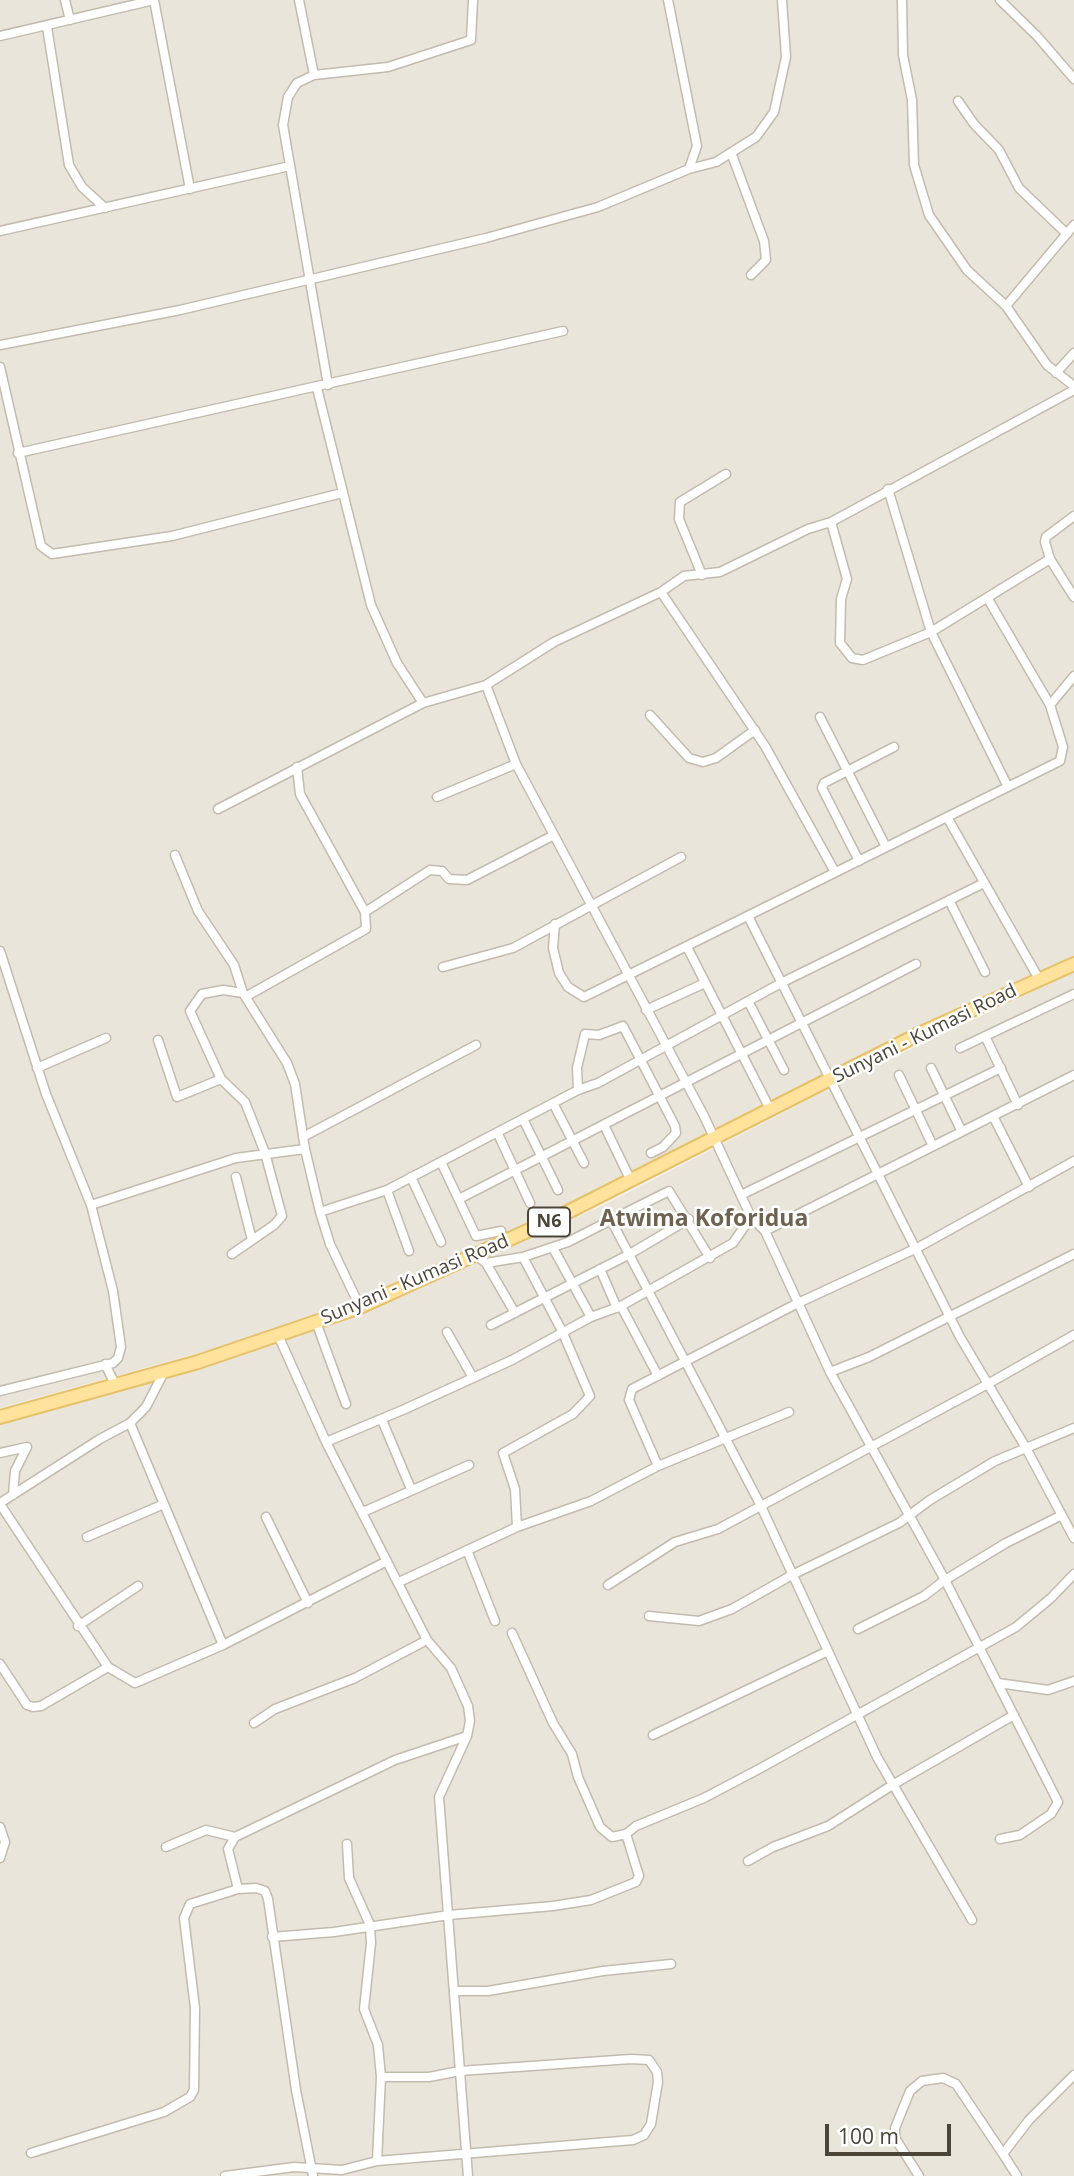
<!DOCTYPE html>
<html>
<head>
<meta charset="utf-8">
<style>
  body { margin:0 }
  #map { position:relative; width:1074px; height:2176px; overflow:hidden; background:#f6f3ec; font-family:"Open Sans",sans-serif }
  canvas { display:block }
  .scale { position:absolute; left:825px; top:2124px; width:126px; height:32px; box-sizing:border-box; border:4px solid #4b4439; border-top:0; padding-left:9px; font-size:21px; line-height:24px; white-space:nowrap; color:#4b4439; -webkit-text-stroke:5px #fff; paint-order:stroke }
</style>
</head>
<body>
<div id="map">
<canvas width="1074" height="2176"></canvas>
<div class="scale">100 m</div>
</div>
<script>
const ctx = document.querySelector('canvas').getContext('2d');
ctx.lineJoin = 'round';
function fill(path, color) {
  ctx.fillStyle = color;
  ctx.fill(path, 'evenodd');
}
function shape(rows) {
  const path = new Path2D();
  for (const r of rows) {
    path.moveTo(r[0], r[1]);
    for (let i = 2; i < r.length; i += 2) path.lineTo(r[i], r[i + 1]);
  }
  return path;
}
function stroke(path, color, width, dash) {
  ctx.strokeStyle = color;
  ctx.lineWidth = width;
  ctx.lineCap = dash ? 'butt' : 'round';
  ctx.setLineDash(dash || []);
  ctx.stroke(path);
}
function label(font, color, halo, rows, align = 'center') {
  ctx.font = font + ' "Open Sans",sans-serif';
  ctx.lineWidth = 5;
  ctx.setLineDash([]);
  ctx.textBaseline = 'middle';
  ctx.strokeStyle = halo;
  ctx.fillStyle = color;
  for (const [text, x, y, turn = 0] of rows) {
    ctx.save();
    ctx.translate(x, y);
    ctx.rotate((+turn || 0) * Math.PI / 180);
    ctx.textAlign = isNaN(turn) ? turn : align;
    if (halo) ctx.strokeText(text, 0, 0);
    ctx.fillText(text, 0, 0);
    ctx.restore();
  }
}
fill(shape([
  [0,0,1074,0,1074,960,903,1035,526,1230,398,1284,271,1333,0,1408],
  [1074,972,1074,2176,0,2176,0,1424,173,1376,375,1308,606,1204,860,1073]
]), '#eae5da');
const minor = shape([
  [65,0,70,20],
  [154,0,190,189],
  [299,0,314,75],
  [668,0,697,146,689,169],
  [902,0,903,55,912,100,914,165,929,215,967,270,1006,306,1047,365,1074,386],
  [1000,0,1037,36,1074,79],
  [47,27,69,165,82,187,105,208],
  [0,36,154,0],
  [958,101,974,124,999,150,1019,188,1067,234],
  [732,155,764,241,766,260,751,275],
  [0,231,290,166],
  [1006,306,1074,225],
  [0,345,180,310,486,238,598,207,689,169,716,162,756,137,774,112,786,57,782,0],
  [0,367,41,546,52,554,172,536,342,493],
  [1056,373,1074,353],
  [328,385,283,125,288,97,297,83,314,75,388,67,471,40,473,0],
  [317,388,371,605,397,663,423,703,486,685,554,642,661,592,684,576,720,572,808,529,831,522,1074,390],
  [18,453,563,331],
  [888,489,931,632,1008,787],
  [1074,516,1046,537,1045,542,1050,559,1074,597],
  [831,522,847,579,841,599,840,643,852,658,863,660,931,632,1050,559],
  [702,575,679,519,680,502,726,474],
  [661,592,765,746,835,872],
  [486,685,516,764,704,1116,751,1217,765,1231,830,1372,945,1580,1058,1802,1051,1814,1020,1835,1000,1839],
  [1050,705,1074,676],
  [650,715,689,758,703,762,716,758,755,730],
  [820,717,886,847],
  [437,797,516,764],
  [218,809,423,703],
  [947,817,1039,979],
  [175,855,198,911,234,965,243,993,287,1063,295,1084,305,1149,320,1212],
  [859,861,822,788,824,783,894,747],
  [949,900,985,972],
  [365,912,430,870,442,871,449,879,467,880,554,835],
  [748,916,960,1337,1026,1448,1074,1538],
  [555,924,553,948,559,973,568,987,584,997,1060,761,1063,747,1050,705,988,599],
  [687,947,770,1109],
  [0,951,46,1094,91,1205,113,1291,121,1347,118,1358,113,1363,0,1391],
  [443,967,513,948,681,857],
  [247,996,366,929,365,912,300,794,297,767],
  [748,1001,784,1070],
  [646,1010,705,983],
  [985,1036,1018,1105],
  [158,1040,177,1097,221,1079],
  [960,1048,1074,994],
  [37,1068,106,1038],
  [931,1068,961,1130],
  [899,1075,932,1144],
  [578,1090,577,1068,585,1034,599,1035,623,1026,675,1126,676,1133,663,1147,651,1153],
  [554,1105,584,1163],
  [993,1116,1029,1187],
  [524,1121,558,1190],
  [604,1125,631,1181],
  [498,1134,530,1203],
  [303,1137,476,1045],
  [441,1162,476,1236,501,1231],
  [236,1177,252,1240],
  [411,1177,441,1242],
  [387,1190,409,1251],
  [741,1195,1001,1068],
  [459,1199,916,964],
  [91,1205,236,1158,305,1149],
  [611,1220,669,1191,710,1258],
  [765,1231,1074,1075],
  [553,1248,591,1317],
  [232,1254,274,1225,282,1216,265,1153,245,1102,221,1079,190,1011,202,994,223,990,243,993],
  [477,1256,486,1263,523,1257,568,1242,611,1220,760,1504,877,1757,972,1920],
  [486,1263,515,1313],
  [600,1269,617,1308],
  [621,1306,658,1376],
  [360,1307,330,1244,320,1212,387,1190,578,1090,598,1083,783,982,984,883],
  [316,1322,346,1404],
  [491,1325,628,1255,689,1219],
  [447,1332,472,1376],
  [278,1335,326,1442,427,1640,451,1668,468,1706,470,1721,467,1736,439,1797,468,2176],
  [105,1364,115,1384],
  [830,1372,869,1357,1074,1254],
  [382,1420,411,1489],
  [130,1423,223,1645],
  [326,1442,405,1409,512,1360,591,1317,621,1306,733,1243,751,1217],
  [0,1453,27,1447,15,1471,13,1495],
  [658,1466,629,1400,632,1389,798,1303,917,1248,1074,1161],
  [0,1503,100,1439,130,1423,146,1407,164,1372],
  [0,1504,108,1667,135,1683,223,1645,387,1561],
  [363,1512,469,1465],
  [266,1517,308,1603],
  [517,1527,515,1489,503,1453,573,1414,590,1396,562,1331,523,1257],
  [87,1537,164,1504],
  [467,1550,495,1621],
  [399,1582,517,1527,591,1501,658,1466,789,1412],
  [608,1585,675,1542,718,1529,986,1385,1074,1335],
  [649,1616,699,1621,732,1609,792,1575,899,1523,930,1500,995,1461,1074,1428],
  [78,1626,138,1586],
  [858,1629,924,1596,945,1580,1006,1543,1060,1516],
  [512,1633,553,1723,572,1754,578,1777,600,1827,612,1837,626,1834],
  [0,1664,27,1705,33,1707,41,1706,108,1667],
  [998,1683,1048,1690,1074,1681],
  [254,1723,275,1709,355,1678,427,1640],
  [653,1735,828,1651],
  [0,1827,5,1842,0,1858],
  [347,1844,349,1878,370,1925,371,1943,364,2009,378,2045,381,2077,377,2161],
  [166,1847,206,1830,235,1837],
  [748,1861,773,1847,828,1826,894,1784,1014,1715],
  [238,1889,228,1849,235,1837,395,1760,467,1736],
  [272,1937,334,1932,449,1915,553,1906,591,1900,636,1882,639,1876,626,1834,636,1826,704,1798,759,1769,1016,1627,1051,1598,1074,1574],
  [455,1991,488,1991,603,1971,671,1964],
  [31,2153,164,2112,190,2097,194,2090,195,2008,184,1918,190,1904,238,1889,256,1888,265,1891,268,1899,296,2090,313,2176],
  [225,2176,294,2167,342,2170,377,2161,633,2140,644,2135,651,2124,658,2082,657,2072,649,2060,631,2059,460,2071,429,2077,381,2077],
  [919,2176,895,2138,895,2128,910,2091,922,2081,943,2078,956,2084,1003,2154],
  [1017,2176,1003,2154,1029,2120,1074,2075]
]);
const primary = shape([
  [0,1417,198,1362,360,1307,556,1218,921,1033,1074,964]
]);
stroke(minor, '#c2bbae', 11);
stroke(primary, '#e6c16a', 16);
stroke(minor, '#fff', 8);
stroke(primary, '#ffe39c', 12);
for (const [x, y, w] of [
  [549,1222,42]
]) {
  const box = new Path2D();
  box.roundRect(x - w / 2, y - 14.5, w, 29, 5);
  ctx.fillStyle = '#fff';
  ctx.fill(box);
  stroke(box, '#4b4439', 2);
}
label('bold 18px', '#4b4439', null, [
  ["N6",549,1222]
]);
label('19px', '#4b4439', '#fff', [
  ["Sunyani - Kumasi Road",925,1034,-26],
  ["Sunyani - Kumasi Road",415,1280,-23]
]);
label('bold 23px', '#6e6250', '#fff', [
  ["Atwima Koforidua",704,1219]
]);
</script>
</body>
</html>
